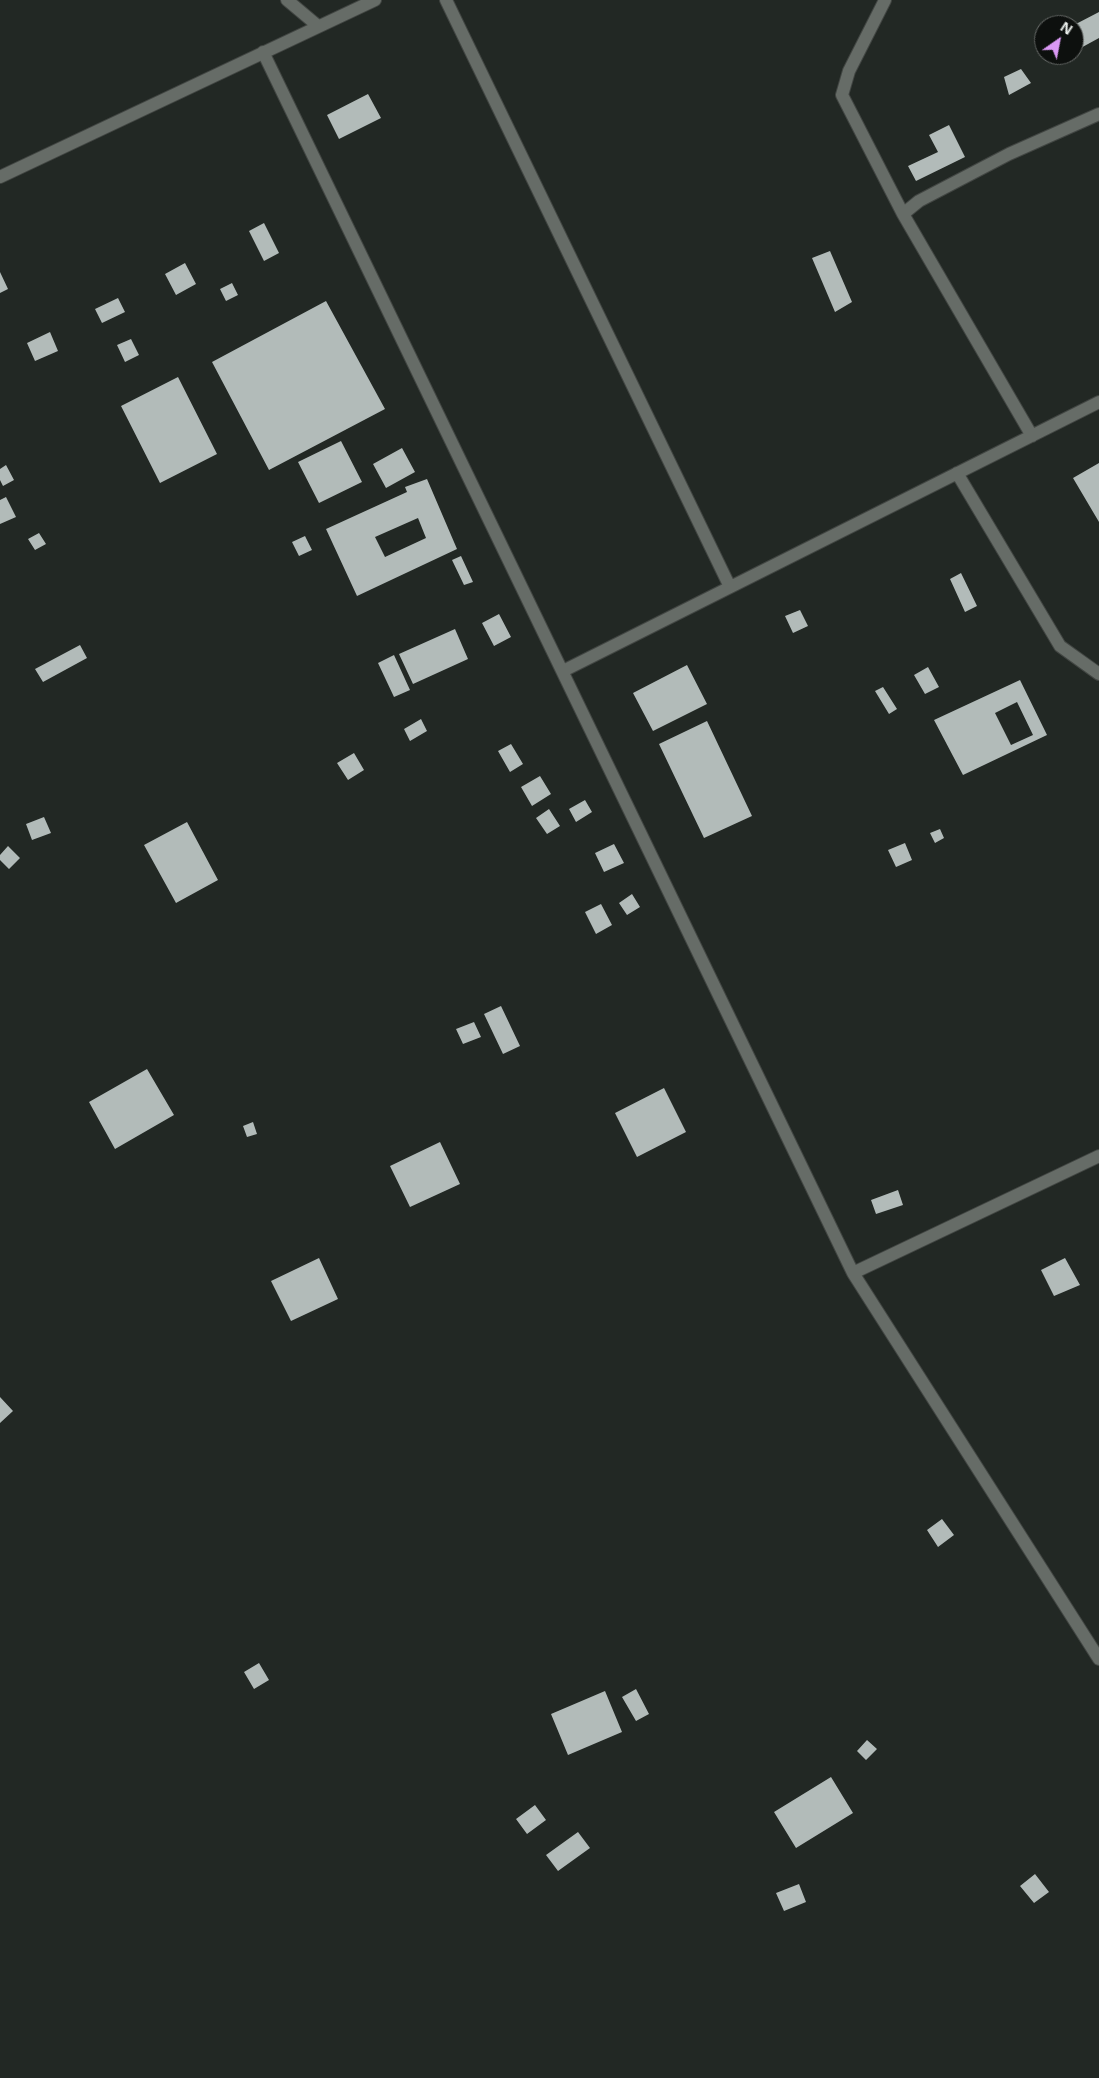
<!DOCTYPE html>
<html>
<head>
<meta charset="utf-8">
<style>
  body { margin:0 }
  #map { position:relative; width:1099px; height:2078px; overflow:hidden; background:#222824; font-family:"Noto Sans",sans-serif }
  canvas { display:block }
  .north { position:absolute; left:1034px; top:15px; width:50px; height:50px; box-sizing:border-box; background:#0d100e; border:1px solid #666967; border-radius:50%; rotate:33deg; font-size:14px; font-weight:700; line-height:20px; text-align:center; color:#ebefec }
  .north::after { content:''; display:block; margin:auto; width:18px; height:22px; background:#db99f5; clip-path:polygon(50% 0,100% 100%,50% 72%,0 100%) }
</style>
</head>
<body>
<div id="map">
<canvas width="1099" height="2078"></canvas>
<div class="north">N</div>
</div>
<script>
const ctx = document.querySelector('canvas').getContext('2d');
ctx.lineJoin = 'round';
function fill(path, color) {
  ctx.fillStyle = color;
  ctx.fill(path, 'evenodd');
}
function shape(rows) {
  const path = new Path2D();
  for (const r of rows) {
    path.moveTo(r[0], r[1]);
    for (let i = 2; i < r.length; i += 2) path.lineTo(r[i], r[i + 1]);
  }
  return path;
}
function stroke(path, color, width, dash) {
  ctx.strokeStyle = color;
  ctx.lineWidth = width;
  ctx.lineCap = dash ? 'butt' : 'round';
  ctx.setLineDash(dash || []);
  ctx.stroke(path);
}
fill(shape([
  [1099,12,1099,38,1077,50,1074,44,1074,25],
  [1021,69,1031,83,1009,95,1004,77],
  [368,94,381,118,339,139,327,115],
  [949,125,965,157,916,181,908,166,938,152,929,135],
  [264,223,279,253,264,261,249,231],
  [830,251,852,302,835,312,812,258],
  [185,263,196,284,176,295,165,274],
  [0,272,8,289,0,293],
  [232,283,238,295,226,301,220,289],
  [118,298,125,312,102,323,95,309],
  [326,301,385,409,269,470,212,362],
  [50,332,58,351,35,361,27,343],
  [131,339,139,355,125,362,117,345],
  [178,377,217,454,160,483,121,406],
  [341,441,362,482,319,503,298,462],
  [402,448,415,472,386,488,373,464],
  [1099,463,1099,522,1073,478],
  [6,465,14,480,3,486,0,480,0,469],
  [427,479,457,549,357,596,326,529,407,492,405,487],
  [418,518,426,538,385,557,375,537],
  [6,497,16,517,0,524,0,500],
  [39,533,46,544,35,550,28,539],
  [305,536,312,550,299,556,292,542],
  [461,556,473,582,464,585,452,560],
  [961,573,977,606,965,612,950,579],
  [800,610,808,626,793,633,785,616],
  [499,614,511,637,494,646,482,623],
  [455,629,468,659,413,684,399,654],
  [80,645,87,658,43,682,35,669],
  [394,655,410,690,394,697,378,663],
  [687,665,707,704,653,731,633,693],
  [928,667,939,687,925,694,914,675],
  [1020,680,1047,735,963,775,934,720],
  [1017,702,1033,735,1011,745,995,713],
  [883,687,897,709,889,714,875,691],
  [421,719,427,731,410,741,404,729],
  [707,721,752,816,704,838,659,744],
  [511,744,523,764,510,772,498,751],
  [354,753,364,770,348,780,337,763],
  [540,776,551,794,532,806,521,787],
  [585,800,592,812,576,822,569,809],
  [549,809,560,826,547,834,536,818],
  [44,817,51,833,32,840,26,824],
  [187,822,218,880,176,903,144,845],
  [940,829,944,838,935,843,930,833],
  [905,843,912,860,896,867,888,850],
  [614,844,624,863,604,872,595,853],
  [8,846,20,858,9,869,0,860,0,855],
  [632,894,640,907,627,915,619,903],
  [601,904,612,925,596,934,585,912],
  [501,1006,520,1046,503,1054,484,1014],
  [474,1022,481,1037,463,1044,456,1029],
  [147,1069,174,1115,115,1149,89,1102],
  [664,1088,686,1132,637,1157,615,1113],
  [253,1122,257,1134,247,1137,243,1126],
  [440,1142,460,1184,410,1207,390,1166],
  [898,1190,903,1205,876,1214,871,1200],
  [319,1258,338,1299,291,1321,271,1281],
  [1065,1258,1080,1285,1054,1296,1041,1270],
  [0,1397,13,1411,0,1423],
  [942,1519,954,1535,938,1547,927,1530],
  [259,1663,269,1680,254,1689,244,1672],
  [636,1689,649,1714,636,1721,622,1697],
  [605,1691,622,1732,568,1755,551,1714],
  [867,1740,877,1749,866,1760,857,1751],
  [831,1777,853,1813,796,1848,774,1812],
  [535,1805,546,1820,527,1834,516,1819],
  [578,1832,590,1848,558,1871,546,1855],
  [1035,1874,1049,1892,1034,1903,1020,1886],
  [799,1884,806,1902,784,1911,776,1893]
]), '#b2bbb9');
const minor = shape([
  [287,0,318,26],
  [446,0,730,587],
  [885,0,849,71,842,95,903,214],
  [263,52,853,1273,1099,1156],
  [0,177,375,0],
  [1032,436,903,214,919,201,1009,154,1099,114],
  [957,473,1060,646,1099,674],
  [563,671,1099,402],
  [853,1273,1099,1659]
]);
stroke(minor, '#424643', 14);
stroke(minor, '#666c67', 12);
</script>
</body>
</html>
